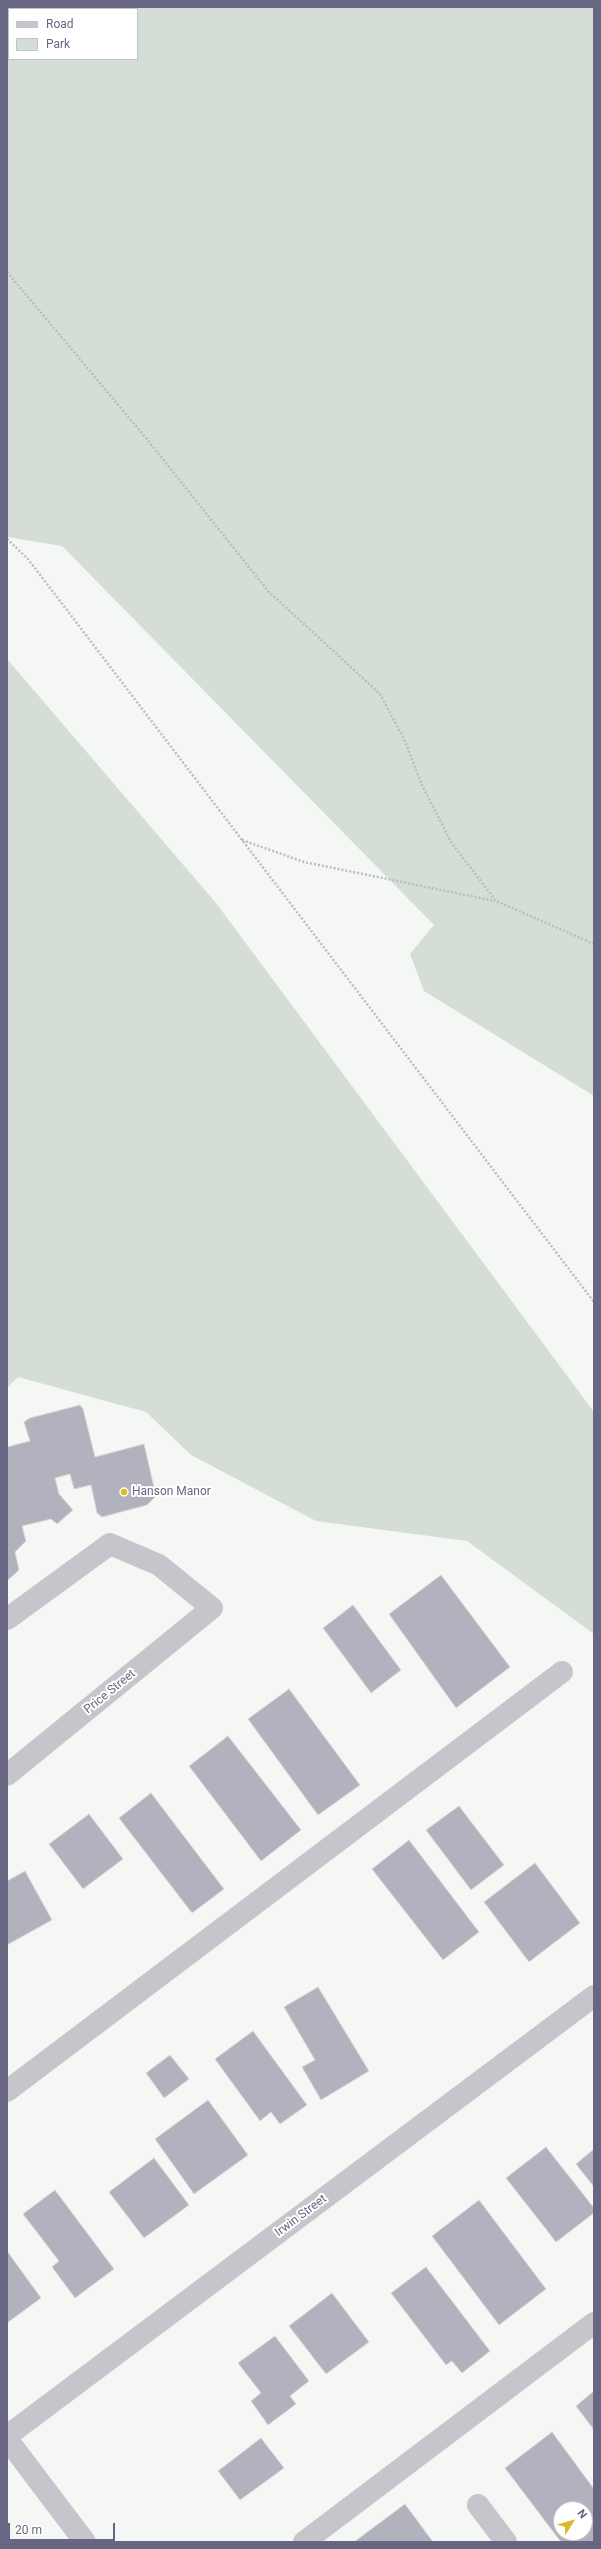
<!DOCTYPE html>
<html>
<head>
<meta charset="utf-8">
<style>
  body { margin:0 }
  #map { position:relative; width:601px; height:2549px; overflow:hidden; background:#f5f7f4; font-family:Roboto,sans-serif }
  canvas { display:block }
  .frame { position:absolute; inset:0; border:8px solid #676784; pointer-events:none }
  .legend { position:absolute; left:8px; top:8px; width:130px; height:52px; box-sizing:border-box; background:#fff; border:1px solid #c2c2ce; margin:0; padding:5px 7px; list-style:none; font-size:12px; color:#676784 }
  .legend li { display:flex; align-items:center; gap:8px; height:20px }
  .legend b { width:20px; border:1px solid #c2c2ce }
  .north { position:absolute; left:553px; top:2501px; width:40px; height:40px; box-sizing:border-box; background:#fff; border:1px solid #c2c2ce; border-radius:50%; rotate:53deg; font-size:11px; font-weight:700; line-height:16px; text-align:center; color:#676784 }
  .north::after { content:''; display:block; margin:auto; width:14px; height:18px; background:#ddb92d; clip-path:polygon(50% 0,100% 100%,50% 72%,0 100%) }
  .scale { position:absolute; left:8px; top:2523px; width:107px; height:18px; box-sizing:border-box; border:2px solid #676784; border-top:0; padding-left:5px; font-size:12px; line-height:14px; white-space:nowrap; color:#676784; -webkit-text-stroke:3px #fff; paint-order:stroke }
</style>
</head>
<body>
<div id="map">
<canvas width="601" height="2549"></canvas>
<div class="frame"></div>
<ul class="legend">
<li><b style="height:5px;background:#c5c5cb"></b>Road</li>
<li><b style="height:11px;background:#d5ddd7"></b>Park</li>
</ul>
<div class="north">N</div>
<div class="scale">20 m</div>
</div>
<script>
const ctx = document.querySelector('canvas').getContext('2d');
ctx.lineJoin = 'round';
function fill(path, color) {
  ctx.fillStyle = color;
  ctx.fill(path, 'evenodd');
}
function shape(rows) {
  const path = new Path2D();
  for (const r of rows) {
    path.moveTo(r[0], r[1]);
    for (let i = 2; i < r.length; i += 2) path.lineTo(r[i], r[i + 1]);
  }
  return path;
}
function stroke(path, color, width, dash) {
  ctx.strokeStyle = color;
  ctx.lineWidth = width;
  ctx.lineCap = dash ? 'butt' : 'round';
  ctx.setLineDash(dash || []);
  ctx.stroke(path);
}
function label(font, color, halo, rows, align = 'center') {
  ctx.font = font + ' Roboto,sans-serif';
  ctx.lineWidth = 4;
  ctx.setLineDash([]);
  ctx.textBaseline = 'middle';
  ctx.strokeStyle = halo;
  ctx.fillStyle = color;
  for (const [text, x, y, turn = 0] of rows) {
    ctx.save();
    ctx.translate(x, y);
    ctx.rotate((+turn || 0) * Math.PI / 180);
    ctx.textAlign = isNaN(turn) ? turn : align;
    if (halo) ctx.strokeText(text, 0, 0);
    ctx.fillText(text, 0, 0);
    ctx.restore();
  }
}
fill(shape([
  [7,7,594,7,594,1096,424,991,410,954,434,925,62,546,7,537],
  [9,9,137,9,137,59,9,59],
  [7,659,216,903,594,1412,594,1634,467,1541,316,1521,191,1455,146,1412,18,1377,7,1388]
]), '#d5ddd7');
const building = shape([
  [80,1405,83,1409,95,1457,144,1444,156,1496,147,1505,102,1517,97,1513,91,1485,74,1489,70,1474,55,1478,59,1494,73,1510,57,1524,51,1519,22,1526,26,1541,15,1552,19,1570,7,1581,7,1447,30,1441,24,1422,30,1418,80,1405],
  [441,1575,510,1667,456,1708,389,1614,441,1575],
  [353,1605,401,1670,371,1693,323,1628,353,1605],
  [289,1689,360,1785,318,1815,248,1719,289,1689],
  [228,1736,301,1830,261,1861,189,1766,228,1736],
  [151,1793,224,1889,192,1913,119,1818,151,1793],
  [459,1806,504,1865,471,1890,426,1830,459,1806],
  [89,1814,123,1859,83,1889,49,1844,89,1814],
  [409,1840,479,1932,443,1960,372,1869,409,1840],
  [535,1863,580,1923,529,1962,484,1902,535,1863],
  [25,1871,52,1920,7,1945,7,1881,25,1871],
  [318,1987,369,2071,321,2100,302,2067,315,2060,284,2007,318,1987],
  [253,2031,307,2105,280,2124,271,2112,260,2121,215,2059,253,2031],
  [170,2055,189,2079,164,2098,146,2073,170,2055],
  [208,2100,248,2155,194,2194,155,2139,208,2100],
  [546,2147,594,2208,594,2213,556,2242,506,2178,546,2147],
  [594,2149,594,2187,576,2164,594,2149],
  [154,2158,189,2205,144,2238,109,2192,154,2158],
  [55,2190,114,2269,75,2298,52,2267,59,2261,23,2214,55,2190],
  [479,2200,546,2289,499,2325,432,2236,479,2200],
  [7,2251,41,2298,7,2323,7,2251],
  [426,2267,490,2351,462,2373,452,2361,446,2365,391,2293,426,2267],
  [332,2293,369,2342,326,2374,289,2326,332,2293],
  [275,2336,309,2381,290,2396,296,2404,268,2425,251,2401,261,2393,238,2363,275,2336],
  [594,2391,594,2430,576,2406,594,2391],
  [552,2432,594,2489,594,2542,561,2542,505,2468,552,2432],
  [561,2509,585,2509,585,2533,561,2533,561,2509],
  [261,2438,284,2468,240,2500,218,2471,261,2438],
  [405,2504,433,2542,354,2542,405,2504]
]);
fill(building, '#b1b2bd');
stroke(building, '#d7d8d6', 1);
stroke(shape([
  [7,272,146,438,268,591,380,694,404,739,422,785,451,842,496,901,594,944],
  [7,539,28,559,594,1302],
  [242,840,304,862,495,901]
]), '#bcbcc0', 2.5, [2, 2]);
stroke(shape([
  [7,1619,110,1544,159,1565,212,1608,7,1775],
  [7,2091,562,1672],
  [7,2436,594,1996],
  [7,2439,85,2542],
  [478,2505,506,2542],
  [304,2542,594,2323]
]), '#c5c5cb', 22);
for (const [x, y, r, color] of [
  [124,1492,4,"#ddb92d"]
]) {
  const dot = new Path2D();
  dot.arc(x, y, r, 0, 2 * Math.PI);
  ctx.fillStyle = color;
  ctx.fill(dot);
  stroke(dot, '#fff', 1.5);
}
label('12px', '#676784', '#fff', [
  ["Hanson Manor",132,1492]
], 'left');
label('12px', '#676784', '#fff', [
  ["Price Street",110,1692,-39],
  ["Irwin Street",301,2216,-37]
]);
</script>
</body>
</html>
